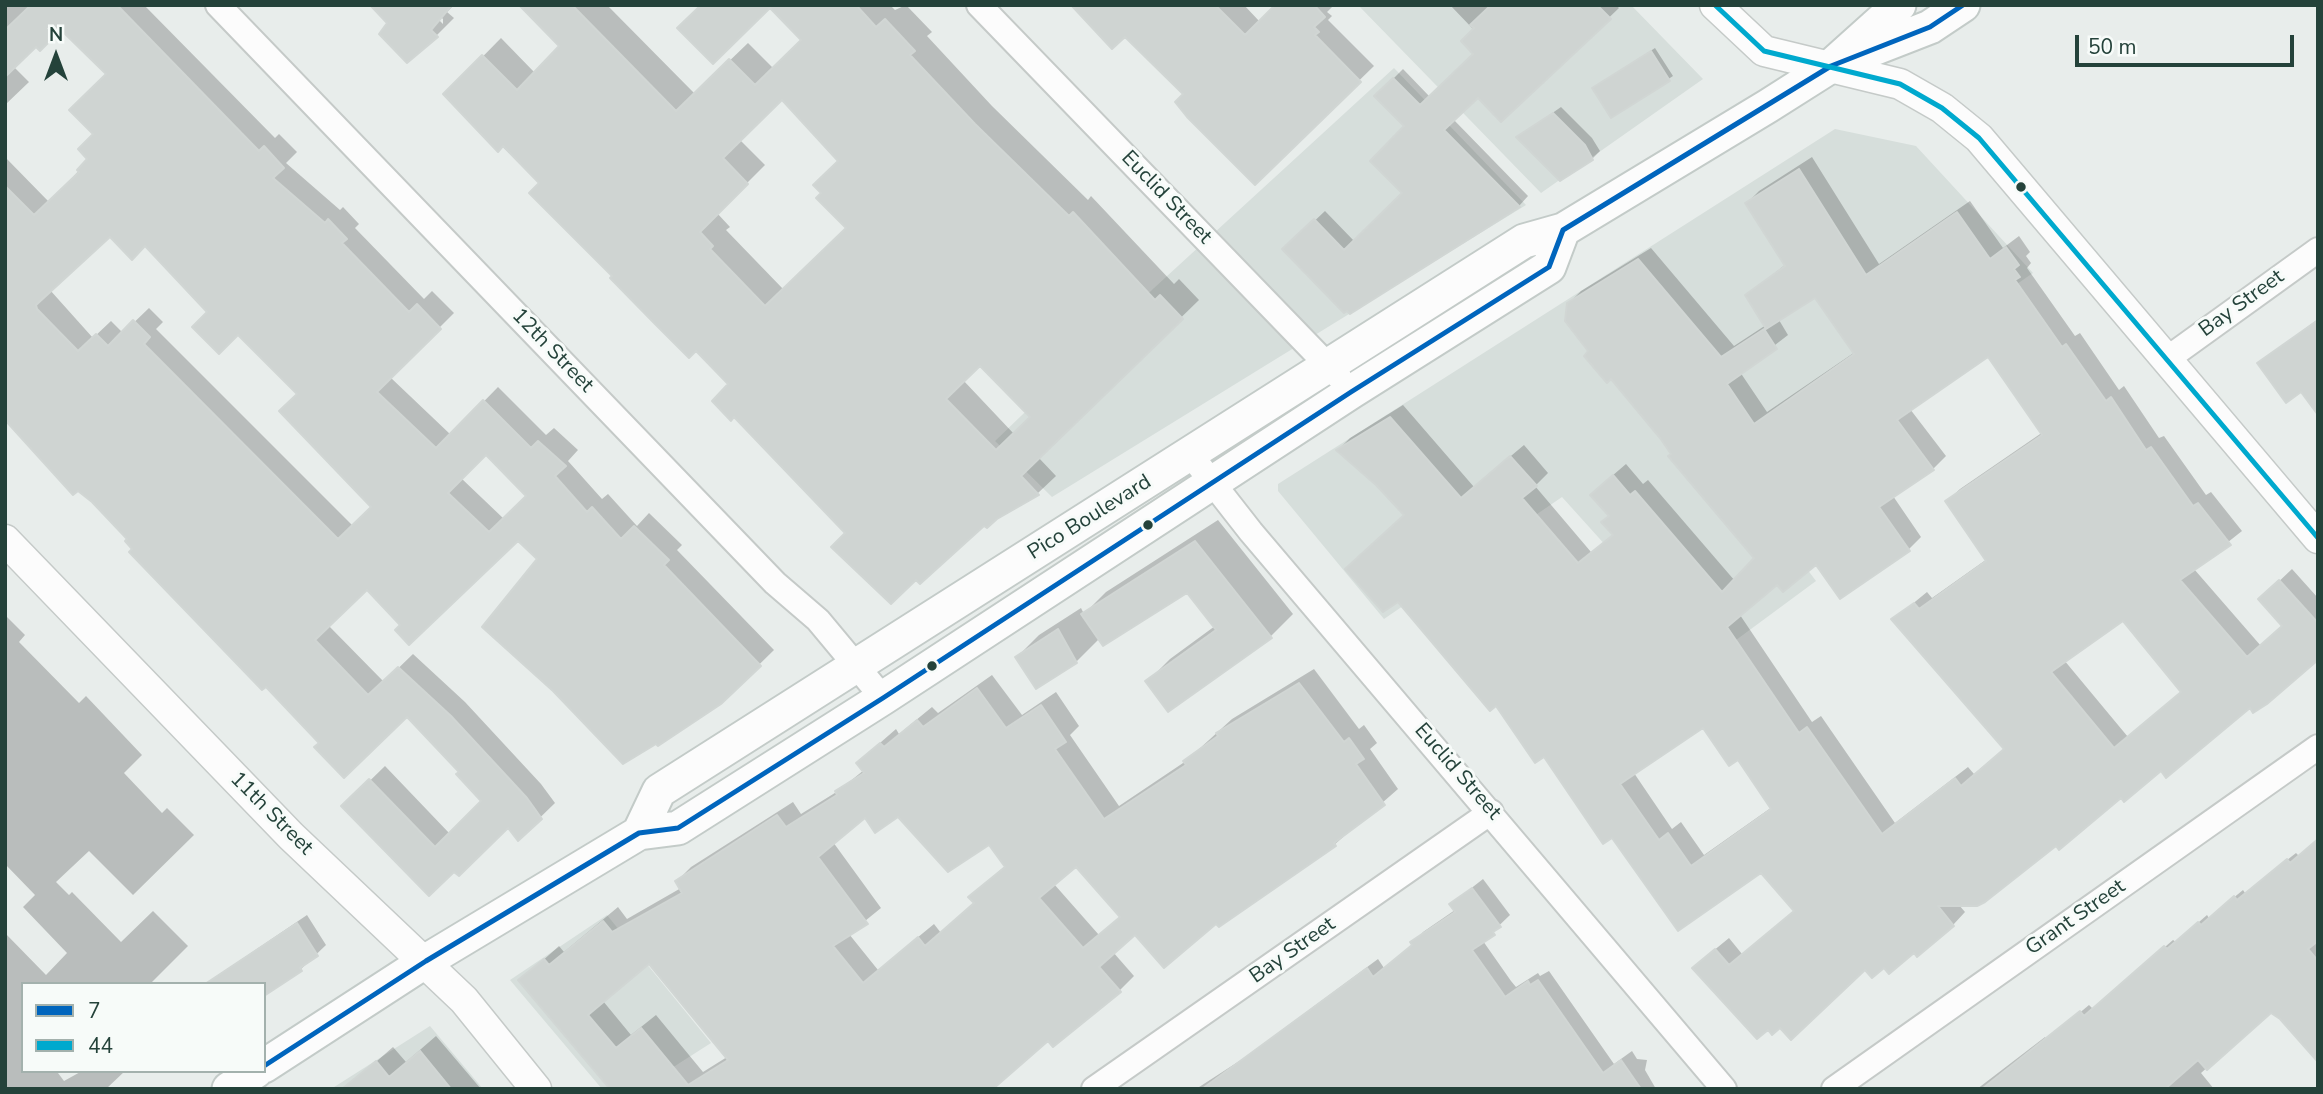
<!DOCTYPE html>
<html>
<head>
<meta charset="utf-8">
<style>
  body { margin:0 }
  #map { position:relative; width:2323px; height:1094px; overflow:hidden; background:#e8edeb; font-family:"Nunito Sans",sans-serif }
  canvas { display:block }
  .frame { position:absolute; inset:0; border:7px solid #24423a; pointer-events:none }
  .legend { position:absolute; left:21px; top:982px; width:245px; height:91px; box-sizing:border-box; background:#f7fbf9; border:2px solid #a3b1ad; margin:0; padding:9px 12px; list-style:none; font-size:21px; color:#24423a }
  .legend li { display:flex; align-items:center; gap:14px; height:35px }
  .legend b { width:35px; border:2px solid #a3b1ad }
  .north { position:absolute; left:21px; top:21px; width:70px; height:70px; -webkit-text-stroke:5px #f7fbf9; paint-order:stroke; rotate:0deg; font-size:19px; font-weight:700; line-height:28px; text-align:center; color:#24423a }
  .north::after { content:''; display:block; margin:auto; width:24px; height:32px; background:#24423a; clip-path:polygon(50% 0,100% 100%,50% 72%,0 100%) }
  .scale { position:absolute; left:2075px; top:35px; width:219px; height:32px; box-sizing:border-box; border:4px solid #24423a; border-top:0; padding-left:9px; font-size:21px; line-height:24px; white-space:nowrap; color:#24423a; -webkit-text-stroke:5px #f7fbf9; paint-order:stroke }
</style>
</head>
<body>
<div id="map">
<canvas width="2323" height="1094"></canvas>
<div class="frame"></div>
<ul class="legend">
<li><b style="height:9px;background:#0065bd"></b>7</li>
<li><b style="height:9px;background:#00a9ce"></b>44</li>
</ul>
<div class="north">N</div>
<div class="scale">50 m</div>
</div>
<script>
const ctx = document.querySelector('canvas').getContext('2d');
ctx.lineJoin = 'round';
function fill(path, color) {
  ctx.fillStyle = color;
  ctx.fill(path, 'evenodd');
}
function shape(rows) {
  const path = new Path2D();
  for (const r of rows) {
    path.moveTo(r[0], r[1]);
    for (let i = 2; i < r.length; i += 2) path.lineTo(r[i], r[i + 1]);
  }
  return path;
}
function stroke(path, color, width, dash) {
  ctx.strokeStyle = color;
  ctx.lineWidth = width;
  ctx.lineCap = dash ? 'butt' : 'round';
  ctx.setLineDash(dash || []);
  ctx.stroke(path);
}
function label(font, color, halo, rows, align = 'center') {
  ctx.font = font + ' "Nunito Sans",sans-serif';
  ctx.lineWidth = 6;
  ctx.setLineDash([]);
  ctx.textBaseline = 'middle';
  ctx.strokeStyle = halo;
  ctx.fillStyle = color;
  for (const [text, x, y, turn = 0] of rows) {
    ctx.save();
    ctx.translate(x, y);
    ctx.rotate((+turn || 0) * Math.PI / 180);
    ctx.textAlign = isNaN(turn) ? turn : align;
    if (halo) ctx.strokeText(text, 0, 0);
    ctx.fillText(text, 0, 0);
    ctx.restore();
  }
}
fill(shape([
  [1358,5,1631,5,1703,79,1541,193],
  [1394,68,1526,205,1052,497,995,441,1154,288],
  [1835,129,1916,146,2033,273,1738,477,1816,581,1709,660,1562,497,1384,619,1278,491,1278,484],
  [607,915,711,1043,639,1089,602,1089,510,980],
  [430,1026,483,1089,331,1089]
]), '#d6dedb');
fill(shape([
  [5,5,144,5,275,138,279,134,297,152,286,163,340,210,343,207,359,224,355,228,424,299,432,291,454,313,390,377,451,435,498,387,546,435,554,428,578,450,568,461,602,499,608,494,637,526,649,513,682,545,677,550,774,650,720,703,518,539,402,625,367,588,328,625,384,682,413,654,465,702,541,784,555,803,518,839,508,825,459,874,344,806,385,766,450,834,484,801,461,772,407,714,321,742,134,549,129,539,5,409,5,157,49,202,90,159,109,74,61,28,36,44,14,67,29,82,5,105],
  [110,235,146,243,209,312,238,333,299,394,373,507,353,526,156,329,163,322,149,308,123,333,111,321,93,338,50,290],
  [486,453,528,496,504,519,461,478],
  [372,5,454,5,447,12,454,18,436,36,389,23],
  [434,10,443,19,443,24,432,13],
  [522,5,607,5,695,94,748,43,774,69,803,40,771,6,703,5,890,5,895,10,906,5,932,32,927,36,992,106,1088,200,1091,196,1174,284,1179,279,1199,300,1038,457,1056,476,1038,493,984,524,847,532,731,384,697,348,615,276,541,183,446,94,501,38,535,73,561,46],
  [782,98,840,161,848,228,784,290,726,230,730,227,717,213,765,165,739,139],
  [980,364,1032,417,1014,434,963,380],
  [1090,5,1244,5,1260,22,1277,5,1334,5,1327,12,1332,16,1328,20,1374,66,1255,182,1185,94,1125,34],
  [1450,5,1616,5,1619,8,1502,120,1478,96,1453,119,1528,196,1519,206,1350,312,1285,249,1325,211,1355,242,1405,193,1406,126,1376,96,1403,69,1430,97,1475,54,1474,30],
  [1655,48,1673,76,1612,116,1598,85],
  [1561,107,1592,138,1600,151,1592,159,1518,137],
  [1812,157,1879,264,1970,201,2003,248,2019,236,2030,252,2026,256,2031,263,2027,268,2075,336,2080,333,2119,390,2124,386,2159,438,2164,436,2206,495,2211,492,2242,531,2194,569,2261,646,2284,625,2273,587,2292,569,2318,598,2318,658,2056,844,1959,905,1965,912,1953,925,1884,965,1865,967,1791,1037,1707,956,1729,938,1742,954,1795,910,1761,870,1678,929,1406,515,1377,484,1338,450,1350,438,1403,405,1474,487,1524,445,1548,473,1535,486,1591,552,1614,534,1605,482,1626,464,1643,484,1648,480,1735,581,1756,558,1591,351,1568,304,1581,291,1651,248,1734,346,1766,325,1747,296,1786,264,1747,203,1759,191],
  [1815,295,1855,352,1767,412,1740,372,1788,335,1779,320],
  [1988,354,2043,432,1960,489,1947,501,1987,559,1932,598,1927,592,1894,619,2005,748,1974,774,1968,767,1895,823,1821,716,1812,722,1740,615,1777,583,1816,562,1841,597,1909,549,1921,537,1893,496,1933,469,1946,456,1910,409],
  [2124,618,2183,691,2128,737,2064,660],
  [1703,725,1738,758,1772,807,1704,855,1681,822,1672,829,1634,773],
  [2318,319,2318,412,2301,389,2259,363],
  [1218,520,1293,614,1271,636,1169,710,1148,681,1170,659,1215,626,1187,591,1100,638,1076,662,1017,657,1039,635,1081,608,1084,614,1106,592],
  [5,615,25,635,19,642,79,703,86,696,142,755,124,773,162,813,167,808,194,835,133,895,89,851,56,882,69,895,72,892,121,942,153,911,188,946,150,984,23,984,23,1071,61,1071,58,1073,64,1081,82,1071,125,1071,106,1089,5,1089,5,933,46,975,67,953,23,907,35,895,5,864],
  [1314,669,1359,729,1364,725,1377,743,1370,749,1398,789,1334,845,1217,921,1136,933,1113,952,1134,976,1119,991,980,1089,613,1089,521,980,559,946,564,952,618,907,627,919,681,888,677,881,691,867,793,802,801,814,838,791,864,770,873,749,896,729,899,734,932,707,938,713,992,675,1022,715,1056,692,1079,726,1070,735,1119,806,1186,761,1232,719],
  [898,815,989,843,1006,865,970,897,975,902,941,933,934,924,878,970,849,934,881,908,833,842,865,816],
  [1076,864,1121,916,1099,935,1054,884],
  [649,961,727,1057,703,1072,656,1015,631,1035,603,1001],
  [2318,840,2318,982,2282,1017,2271,1011,2201,1073,2214,1089,1977,1089,2045,1037,2047,1040,2089,1005,2093,1009,2173,940,2176,942,2207,915,2209,918,2243,890,2245,893,2296,853,2299,856],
  [1483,879,1510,915,1483,941,1511,981,1516,987,1538,973,1540,976,1549,971,1614,1064,1632,1051,1637,1059,1647,1060,1645,1070,1656,1089,1196,1089,1244,1058,1378,959,1384,968,1413,944,1423,932,1455,910,1451,904],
  [307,915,326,945,300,970,264,984,205,984],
  [436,1036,481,1089,345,1089,393,1047,406,1062]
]), '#0003');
const building = shape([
  [31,5,117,5,259,151,264,146,284,168,273,178,325,223,328,219,347,239,342,243,409,312,417,304,441,329,377,392,436,448,483,400,531,448,538,441,566,466,555,476,587,512,592,507,621,539,634,526,669,560,664,565,761,666,721,704,658,746,656,744,623,764,553,691,482,627,537,559,518,541,409,645,395,630,400,625,367,590,315,640,368,695,398,667,451,716,527,798,542,819,518,841,508,828,459,876,454,872,429,896,341,806,369,779,435,847,481,801,456,774,459,772,407,717,344,778,314,747,319,743,266,687,262,690,129,552,132,549,125,541,127,539,92,502,78,491,73,495,5,420,5,186,34,215,79,172,77,170,87,159,78,149,93,134,69,110,106,74,61,30,40,51,36,47,5,77,5,30,31,5],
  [110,237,132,260,145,246,207,312,192,327,219,354,238,335,297,394,279,411,371,507,338,539,144,344,150,337,133,320,108,346,96,334,78,351,37,309,36,305,110,237],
  [486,455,526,496,489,532,448,493,486,455],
  [370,5,452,5,431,30,438,37,407,63,379,34,387,23,370,5],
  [519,5,572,5,676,111,729,59,755,85,801,40,770,8,713,64,677,28,701,5,856,5,876,27,885,19,915,51,910,55,975,124,1069,216,1073,212,1155,300,1160,295,1183,319,1021,476,1039,495,997,519,987,528,984,526,920,584,916,580,891,604,831,547,845,533,734,417,731,421,712,401,728,384,696,351,689,358,655,324,610,278,612,276,529,193,539,183,503,146,498,152,443,94,482,55,517,90,559,46,519,5],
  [782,100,838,161,813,185,821,193,816,198,846,228,765,306,710,249,713,246,700,232,748,184,723,158,782,100],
  [980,366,1030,417,996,450,946,399,980,366],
  [1071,5,1215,5,1245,35,1275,5,1314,5,1325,17,1314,27,1319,32,1315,35,1361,82,1255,185,1187,117,1175,102,1183,94,1125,37,1112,49,1071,5],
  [1491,5,1597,5,1611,19,1501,122,1478,98,1444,130,1520,207,1350,314,1347,311,1344,313,1282,249,1314,219,1344,250,1402,193,1370,161,1404,126,1374,96,1393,78,1420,105,1473,54,1461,41,1474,28,1470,25,1491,5],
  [1651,51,1670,81,1611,118,1592,88,1651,51],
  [1553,113,1585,145,1593,160,1560,181,1516,137,1553,113],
  [1799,169,1866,275,1957,212,1990,259,2006,247,2019,265,2014,269,2020,277,2015,280,2062,347,2066,344,2106,401,2111,397,2146,450,2151,447,2193,506,2198,503,2231,545,2180,580,2247,657,2282,626,2258,599,2279,580,2318,623,2318,660,2267,704,2253,713,2250,708,2166,778,2161,771,2124,802,2121,798,2059,850,2056,846,1985,902,1977,906,1938,906,1954,926,1917,957,1914,953,1889,974,1884,968,1872,978,1865,970,1791,1040,1780,1028,1772,1035,1768,1030,1757,1039,1692,968,1715,949,1729,965,1794,911,1761,873,1678,931,1612,838,1603,844,1544,757,1535,763,1496,706,1490,711,1398,602,1383,612,1345,569,1404,515,1376,485,1336,450,1390,417,1461,498,1510,456,1537,486,1522,498,1578,563,1613,535,1601,522,1609,516,1590,495,1613,475,1630,495,1635,491,1722,592,1754,558,1668,456,1671,454,1660,438,1611,379,1607,383,1584,356,1588,351,1565,321,1567,303,1638,259,1721,357,1764,329,1777,349,1727,384,1754,424,1854,354,1815,298,1766,329,1745,295,1785,266,1745,203,1799,169],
  [1988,357,2042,435,1945,501,1986,561,1919,609,1914,603,1891,619,2004,749,1961,786,1955,778,1882,834,1807,727,1799,733,1727,627,1777,585,1783,592,1816,565,1840,599,1910,551,1879,507,1934,470,1897,420,1988,357],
  [2123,621,2181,692,2114,748,2051,672,2123,621],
  [1703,728,1729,766,1738,760,1771,809,1691,866,1668,833,1659,840,1620,784,1703,728],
  [2318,320,2318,415,2301,392,2286,403,2257,363,2318,320],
  [1195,541,1272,638,1168,712,1145,681,1216,630,1187,593,1103,646,1081,614,1195,541],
  [1058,629,1077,663,1036,689,1015,657,1058,629],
  [1299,683,1344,742,1349,738,1364,759,1356,764,1385,805,1334,843,1336,846,1219,927,1216,924,1164,968,1135,935,1099,967,1121,992,1053,1047,1048,1041,993,1089,610,1089,518,980,544,959,549,965,603,921,612,932,682,893,675,881,777,815,786,827,837,795,835,791,864,773,856,763,880,743,884,747,917,720,923,727,977,688,1006,728,1041,705,1066,742,1055,749,1104,819,1186,765,1183,761,1218,736,1216,733,1299,683],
  [898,817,948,872,989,845,1005,867,968,897,974,903,925,946,918,937,863,983,833,946,868,924,818,857,865,818,875,833,898,817],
  [1076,867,1120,917,1083,948,1039,898,1076,867],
  [649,964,728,1060,688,1085,641,1028,616,1048,588,1015,649,964],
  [2318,839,2318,941,2308,949,2318,961,2318,1062,2280,1019,2271,1013,2207,1070,2198,1060,2165,1089,1982,1089,2080,1011,2084,1016,2164,946,2167,949,2198,922,2201,925,2234,896,2237,900,2287,859,2290,863,2318,839],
  [1472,888,1501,927,1493,932,1495,935,1472,950,1501,991,1505,997,1528,981,1530,985,1538,980,1603,1073,1621,1060,1641,1089,1202,1089,1367,968,1373,977,1412,945,1410,942,1455,912,1449,904,1472,888],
  [297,923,318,956,300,968,302,971,264,996,264,984,205,984,297,923],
  [420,1051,451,1089,342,1089,376,1061,389,1077,420,1051]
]);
fill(building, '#cfd4d2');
stroke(building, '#d1d6d4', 2);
const minor = shape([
  [218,5,775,583,818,620,883,698],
  [979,5,1339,377],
  [2167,359,2318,250],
  [1190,454,1251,532,1724,1089],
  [1094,1089,1491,812],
  [1834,1089,2318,747]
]);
const tertiary = shape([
  [1715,5,1764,51,1900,84,1942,108,1979,138,2318,538],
  [5,540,291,836,464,1000,536,1089]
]);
const secondary = shape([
  [1853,57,1930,27,1963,5],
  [639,833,659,791,1524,241,1563,230,1768,106,1831,66,1899,5],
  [264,1066,426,961,639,833,678,828,883,698,1351,392,1549,267,1563,230],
  [229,1089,256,1071]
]);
stroke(minor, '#c5cac8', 28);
stroke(tertiary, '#c5cac8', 33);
stroke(secondary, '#c3cbc8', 37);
stroke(minor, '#fcfcfc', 24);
stroke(tertiary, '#fcfcfc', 30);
stroke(secondary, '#fcfcfc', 33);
stroke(shape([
  [264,1066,426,961,639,833,678,828,883,698,1351,392,1549,267,1563,230,1831,66,1930,27,1963,5]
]), '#0065bd', 5);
stroke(shape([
  [1715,5,1764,51,1900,84,1942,108,1979,138,2318,538]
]), '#00a9ce', 5);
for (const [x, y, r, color] of [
  [2021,187,6,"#24423a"],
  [1148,525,6,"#24423a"],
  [932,666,6,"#24423a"]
]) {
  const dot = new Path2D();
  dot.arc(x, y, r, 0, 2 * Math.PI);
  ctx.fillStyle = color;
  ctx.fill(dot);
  stroke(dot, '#f7fbf9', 2.5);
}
label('21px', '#24423a', '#f7fbf9', [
  ["Euclid Street",1166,198,46],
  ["Bay Street",2242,304,-36],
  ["12th Street",552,351,46],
  ["Pico Boulevard",1090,518,-32],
  ["Euclid Street",1457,772,49],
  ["11th Street",271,814,45],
  ["Grant Street",2076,918,-35],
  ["Bay Street",1293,951,-35]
]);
</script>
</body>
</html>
